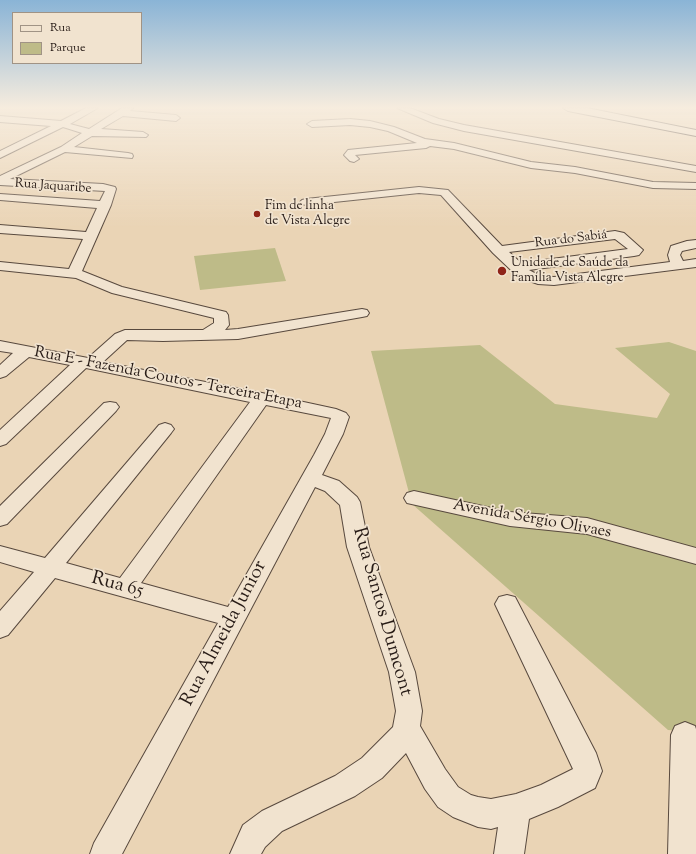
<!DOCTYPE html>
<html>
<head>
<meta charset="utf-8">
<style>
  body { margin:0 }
  #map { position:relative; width:696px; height:854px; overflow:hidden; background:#ead4b5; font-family:"Sorts Mill Goudy",serif }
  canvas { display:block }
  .legend { position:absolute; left:12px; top:12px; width:130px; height:52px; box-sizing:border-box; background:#f1e3cf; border:1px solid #a09385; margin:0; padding:5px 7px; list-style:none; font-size:12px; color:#271b16 }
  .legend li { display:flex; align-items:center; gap:8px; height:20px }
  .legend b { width:20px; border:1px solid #a09385 }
</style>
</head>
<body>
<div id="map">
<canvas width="696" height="854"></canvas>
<ul class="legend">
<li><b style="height:5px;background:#f1e3cf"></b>Rua</li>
<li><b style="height:11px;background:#bebb88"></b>Parque</li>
</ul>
</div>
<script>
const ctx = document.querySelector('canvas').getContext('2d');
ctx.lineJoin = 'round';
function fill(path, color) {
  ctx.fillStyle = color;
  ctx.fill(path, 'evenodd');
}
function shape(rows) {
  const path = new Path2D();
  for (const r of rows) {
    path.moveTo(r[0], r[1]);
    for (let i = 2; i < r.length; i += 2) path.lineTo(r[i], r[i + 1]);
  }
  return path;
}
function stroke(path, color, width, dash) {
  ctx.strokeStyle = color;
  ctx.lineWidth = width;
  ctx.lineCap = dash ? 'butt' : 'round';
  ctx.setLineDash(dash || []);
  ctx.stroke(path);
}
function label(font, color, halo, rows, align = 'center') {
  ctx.font = font + ' "Sorts Mill Goudy",serif';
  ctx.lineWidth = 3.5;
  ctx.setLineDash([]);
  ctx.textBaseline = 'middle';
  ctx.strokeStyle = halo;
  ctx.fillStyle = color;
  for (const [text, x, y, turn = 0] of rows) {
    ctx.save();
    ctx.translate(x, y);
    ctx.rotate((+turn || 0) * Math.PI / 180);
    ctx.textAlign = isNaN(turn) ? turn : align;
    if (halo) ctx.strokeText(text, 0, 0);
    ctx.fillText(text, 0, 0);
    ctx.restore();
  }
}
fill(shape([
  [275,248,286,281,200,290,194,256],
  [669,342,696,351,696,732,668,730,412,504,371,351,480,345,555,404,657,418,670,394,615,348]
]), '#bebb88');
const street = shape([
  [86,108,98,108,70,124,89,129,122,108,133,108,130,111,176,115,180,118,176,121,123,116,101,129,143,132,148,135,146,137,92,136,74,147,128,153,132,154,133,156,132,158,65,152,10,179,103,184,115,187,116,189,111,205,82,271,122,287,226,312,228,315,229,325,225,330,238,329,362,309,367,310,369,313,367,316,362,317,238,339,163,341,127,340,103,362,262,393,336,409,346,413,349,417,343,434,322,475,339,481,357,497,360,502,369,547,415,672,422,711,420,726,445,769,458,787,471,795,478,797,491,799,516,794,541,785,573,769,495,604,499,597,507,595,515,597,596,753,602,771,595,788,558,807,529,819,524,854,494,854,498,827,491,829,478,827,453,817,438,807,425,789,406,753,382,778,355,796,282,831,265,847,261,854,230,854,243,825,262,811,335,776,362,758,393,727,396,711,389,672,347,547,340,505,325,491,315,487,122,854,90,854,94,843,218,623,55,578,8,635,0,638,0,611,34,572,0,562,0,546,45,558,159,425,165,423,171,425,174,429,171,433,66,563,120,578,250,402,86,368,6,444,0,446,0,430,70,365,29,357,6,376,0,378,0,365,13,353,0,351,0,341,88,358,115,334,125,330,203,330,214,323,214,318,112,293,76,278,0,270,0,262,69,269,83,239,0,233,0,225,86,232,97,208,0,200,0,194,100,201,105,191,0,185,0,176,61,147,82,133,63,127,0,158,0,151,51,126,0,122,0,116,61,121,86,108],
  [266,405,331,418,325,434,314,455,228,607,141,583,266,405],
  [397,108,410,108,439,119,464,125,696,166,696,172,464,131,433,123,397,108],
  [350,119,370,121,394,127,425,139,454,143,531,162,575,167,653,182,696,183,696,189,653,188,575,173,531,168,454,149,430,146,426,148,355,155,359,159,354,162,350,161,344,155,348,150,417,143,388,131,370,127,350,125,312,127,307,124,312,121,350,119],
  [419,187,448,190,502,246,615,231,624,233,643,250,639,255,634,256,529,270,540,276,554,277,670,262,668,255,671,246,687,241,696,240,696,248,682,251,680,255,683,261,696,259,696,267,554,285,538,284,521,278,512,271,493,253,441,195,419,193,306,205,302,204,300,202,302,200,306,199,419,187],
  [615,239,628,249,521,263,509,252,615,239],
  [110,402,116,403,119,407,116,411,7,524,0,526,0,506,104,403,110,402],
  [414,491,510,512,587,518,696,548,696,564,587,534,510,526,407,503,404,498,407,493,414,491],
  [685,722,695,726,696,729,696,854,668,854,671,735,675,726,685,722]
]);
const secondary = shape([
  [563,108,587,108,696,130,696,136,568,111,563,108]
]);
stroke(street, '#58493e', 2);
stroke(secondary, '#271b16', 2);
fill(street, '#f1e3cf');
fill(secondary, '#f1e3cf');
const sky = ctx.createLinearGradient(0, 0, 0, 228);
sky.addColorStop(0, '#8ab4d6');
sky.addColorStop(0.47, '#f6ecde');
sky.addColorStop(1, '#f6ecde00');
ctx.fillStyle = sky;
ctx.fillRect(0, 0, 696, 228);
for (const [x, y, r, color] of [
  [257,214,4,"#8f2418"],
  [502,271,5,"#8f2418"]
]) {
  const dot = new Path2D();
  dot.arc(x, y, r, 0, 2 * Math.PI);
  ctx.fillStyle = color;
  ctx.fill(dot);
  stroke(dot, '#f1e3cf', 1.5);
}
label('13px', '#271b16', '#f1e3cf', [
  ["Rua Jaquaribe",53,187,4],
  ["Rua do Sabiá",571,240,-7]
]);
label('13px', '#271b16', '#f1e3cf', [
  ["Fim de linha",265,207],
  ["de Vista Alegre",265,222],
  ["Unidade de Saúde da",511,264],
  ["Família Vista Alegre",511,279]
], 'left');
label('16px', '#271b16', '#f1e3cf', [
  ["Rua E - Fazenda Coutos - Terceira Etapa",168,379,11],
  ["Avenida Sérgio Olivaes",532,520,10]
]);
label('19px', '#271b16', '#f1e3cf', [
  ["Rua 65",117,586,15],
  ["Rua Santos Dumcont",381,612,74],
  ["Rua Almeida Junior",225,634,-62]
]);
</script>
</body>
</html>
